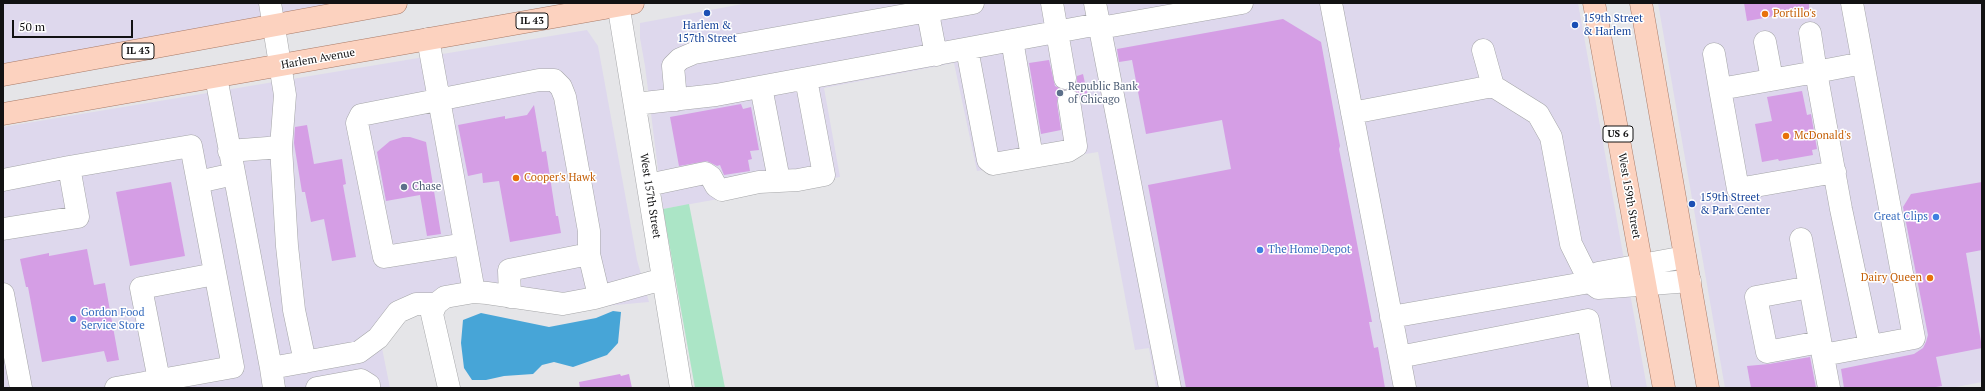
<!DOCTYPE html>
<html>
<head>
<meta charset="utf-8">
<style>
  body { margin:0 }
  #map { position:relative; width:1985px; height:391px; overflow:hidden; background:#e5e5e8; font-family:"PT Serif",serif }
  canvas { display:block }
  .frame { position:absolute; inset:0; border:4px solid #121213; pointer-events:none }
  .scale { position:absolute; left:12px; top:20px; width:121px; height:18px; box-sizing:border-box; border:2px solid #121213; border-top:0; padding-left:5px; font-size:12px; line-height:14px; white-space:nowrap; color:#121213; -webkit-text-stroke:3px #fff; paint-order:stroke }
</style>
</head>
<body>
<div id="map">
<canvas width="1985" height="391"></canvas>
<div class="frame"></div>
<div class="scale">50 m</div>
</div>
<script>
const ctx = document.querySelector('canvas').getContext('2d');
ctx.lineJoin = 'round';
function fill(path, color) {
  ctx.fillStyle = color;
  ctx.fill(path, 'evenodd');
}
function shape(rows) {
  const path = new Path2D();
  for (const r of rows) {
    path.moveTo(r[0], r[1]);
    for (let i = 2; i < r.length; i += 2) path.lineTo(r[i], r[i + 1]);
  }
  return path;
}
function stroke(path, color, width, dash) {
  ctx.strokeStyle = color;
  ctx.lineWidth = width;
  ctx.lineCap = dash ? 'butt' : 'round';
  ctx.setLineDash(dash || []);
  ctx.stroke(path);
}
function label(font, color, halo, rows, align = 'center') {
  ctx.font = font + ' "PT Serif",serif';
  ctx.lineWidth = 3;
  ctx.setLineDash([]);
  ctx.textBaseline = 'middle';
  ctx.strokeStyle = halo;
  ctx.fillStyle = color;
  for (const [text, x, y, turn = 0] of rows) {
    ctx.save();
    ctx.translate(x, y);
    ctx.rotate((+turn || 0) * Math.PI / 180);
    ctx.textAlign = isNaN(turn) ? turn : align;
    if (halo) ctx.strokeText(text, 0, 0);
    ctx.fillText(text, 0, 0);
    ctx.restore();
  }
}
fill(shape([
  [3,3,335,3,3,64],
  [748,3,1578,3,1647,388,1156,388,1149,348,1135,350,1098,152,977,171,954,63,824,88,840,177,663,209,645,66,640,38,640,23],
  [1658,3,1982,3,1982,382,1951,388,1725,388],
  [587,30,598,46,637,260,649,302,548,311,459,299,403,314,382,348,390,388,3,388,3,127]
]), '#ded8ed');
fill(shape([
  [689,204,725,388,695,388,663,209]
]), '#abe5c6');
fill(shape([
  [613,311,621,312,618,343,607,355,573,367,554,362,542,365,533,374,504,376,486,380,472,380,464,368,461,343,463,320,481,313,549,327,596,318]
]), '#47a5d7');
fill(shape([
  [1744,3,1809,3,1809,10,1747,21],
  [1283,19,1321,42,1340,146,1339,149,1372,322,1369,322,1374,348,1378,347,1385,388,1186,388,1148,185,1231,169,1222,120,1146,134,1132,60,1119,62,1117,49],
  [1049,60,1055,86,1064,90,1058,96,1057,103,1061,130,1041,134,1029,63],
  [1083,74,1088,97,1081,99,1078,93,1070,89,1077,83,1077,76],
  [1802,91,1807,115,1811,114,1817,149,1812,150,1813,155,1779,161,1778,159,1762,162,1755,124,1772,121,1767,97],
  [741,104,743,109,751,107,759,150,750,151,752,159,748,160,750,171,724,175,720,165,717,166,707,161,679,166,670,117],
  [534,105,542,152,546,151,556,216,558,216,561,233,510,242,499,181,483,183,482,173,468,176,458,125,505,116,505,119,527,115],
  [307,125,314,164,342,159,346,184,343,185,356,257,332,261,324,219,311,222,305,192,302,192,294,143,295,127],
  [403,137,410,137,426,142,441,234,427,236,420,195,386,201,377,152,390,141],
  [171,182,185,256,130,266,116,192],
  [1982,182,1982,250,1966,253,1982,348,1936,357,1942,386,1930,388,1844,388,1841,369,1914,354,1923,348,1926,342,1928,335,1903,207,1911,194],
  [87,249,94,285,105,283,119,360,107,362,104,351,42,362,28,287,26,287,20,259,49,253,49,256],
  [1810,357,1816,388,1751,388,1747,366,1769,364],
  [620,374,621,376,629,374,632,388,580,388,579,382]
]), '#d59ee5');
const minor = shape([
  [270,3,285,95,281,147,287,246,294,310,305,362],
  [618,3,681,388],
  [926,3,936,55],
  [1052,3,1065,78],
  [1095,3,1170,388],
  [1331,3,1405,388],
  [1100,28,1242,3],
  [1810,33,1816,72,1720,89,1738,189,1835,172],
  [428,39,474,292],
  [1012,40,1032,157],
  [1765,42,1772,79],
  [967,49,988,160,993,164,1068,151,1076,146,1069,101],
  [1483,50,1493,86],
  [1714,54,1720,89],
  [1863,63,1816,72,1841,209,1870,346],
  [216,77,271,368,359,352,378,338,398,312,416,304,436,304],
  [761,87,779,180],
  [676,100,673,66,680,59,694,53,973,3],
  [635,104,716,95,1099,24],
  [1352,113,1493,86,1538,114,1551,137,1571,244,1590,282,1598,288,1690,281],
  [229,151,281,147],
  [69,167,191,146,233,367,116,388],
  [3,180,69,167,78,217,3,229],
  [198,182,234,174],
  [648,185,705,173,711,177,716,186,722,190,759,182,798,180,824,175,806,79],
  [1801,239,1829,388],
  [465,244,384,257,357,123,361,115,539,80,554,80,561,87,565,97,589,231,589,254],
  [1810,287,1756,297,1767,352,1820,342],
  [3,294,21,388],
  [510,297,509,270,589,254,599,296],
  [1391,317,1590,282,1598,273,1685,257],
  [1823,355,1914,338,1852,3],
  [1399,357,1588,320,1600,388],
  [271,368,274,388],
  [159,380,141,288,215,274],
  [317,388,361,380,369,385,369,388],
  [449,388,432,314,436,304,445,297,474,292,487,293,563,304,595,298,663,279]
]);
const major = shape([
  [1594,3,1664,388],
  [1641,3,1708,388],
  [3,75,396,3],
  [3,114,633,3]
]);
stroke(minor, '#a5a6a8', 23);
stroke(major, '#a97b68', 23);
stroke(minor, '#fff', 22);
stroke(major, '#fcd2bf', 22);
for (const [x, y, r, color] of [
  [707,13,4,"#1a4fb4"],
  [1765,14,4,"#e8710a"],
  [1575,25,4,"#1a4fb4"],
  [1060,93,4,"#5c6f8a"],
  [1786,136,4,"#e8710a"],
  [516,178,4,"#e8710a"],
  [404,187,4,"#5c6f8a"],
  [1692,204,4,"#1a4fb4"],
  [1936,217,4,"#3f7fe0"],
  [1260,250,4,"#3f7fe0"],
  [1930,278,4,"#e8710a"],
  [73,319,4,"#3f7fe0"]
]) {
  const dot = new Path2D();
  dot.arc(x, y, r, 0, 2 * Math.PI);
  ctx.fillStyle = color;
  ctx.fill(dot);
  stroke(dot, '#fff', 1.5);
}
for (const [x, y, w] of [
  [532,21,32],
  [138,51,32],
  [1618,134,30]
]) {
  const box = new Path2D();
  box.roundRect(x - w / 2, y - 8, w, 16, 3);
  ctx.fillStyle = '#fff';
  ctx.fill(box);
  stroke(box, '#121213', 1);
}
label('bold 10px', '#121213', null, [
  ["IL 43",532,21],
  ["IL 43",138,51],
  ["US 6",1618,134]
]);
label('11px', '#c56008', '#fff', [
  ["Portillo's",1773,14],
  ["McDonald's",1794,136],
  ["Cooper's Hawk",524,178],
  ["Dairy Queen",1922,278,"right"]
], 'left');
label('11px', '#164399', '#fff', [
  ["159th Street",1583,19],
  ["& Harlem",1583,32],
  ["Harlem &",707,26,"center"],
  ["157th Street",707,39,"center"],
  ["159th Street",1700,198],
  ["& Park Center",1700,211]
], 'left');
label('11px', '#121213', '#fff', [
  ["Harlem Avenue",318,59,-10],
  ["West 157th Street",650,196,81],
  ["West 159th Street",1629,196,80]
]);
label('11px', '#4e5e75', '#fff', [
  ["Republic Bank",1068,87],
  ["of Chicago",1068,100],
  ["Chase",412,187]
], 'left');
label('11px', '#366cbe', '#fff', [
  ["Great Clips",1928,217,"right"],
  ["The Home Depot",1268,250],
  ["Gordon Food",81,313],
  ["Service Store",81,326]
], 'left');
</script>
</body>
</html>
